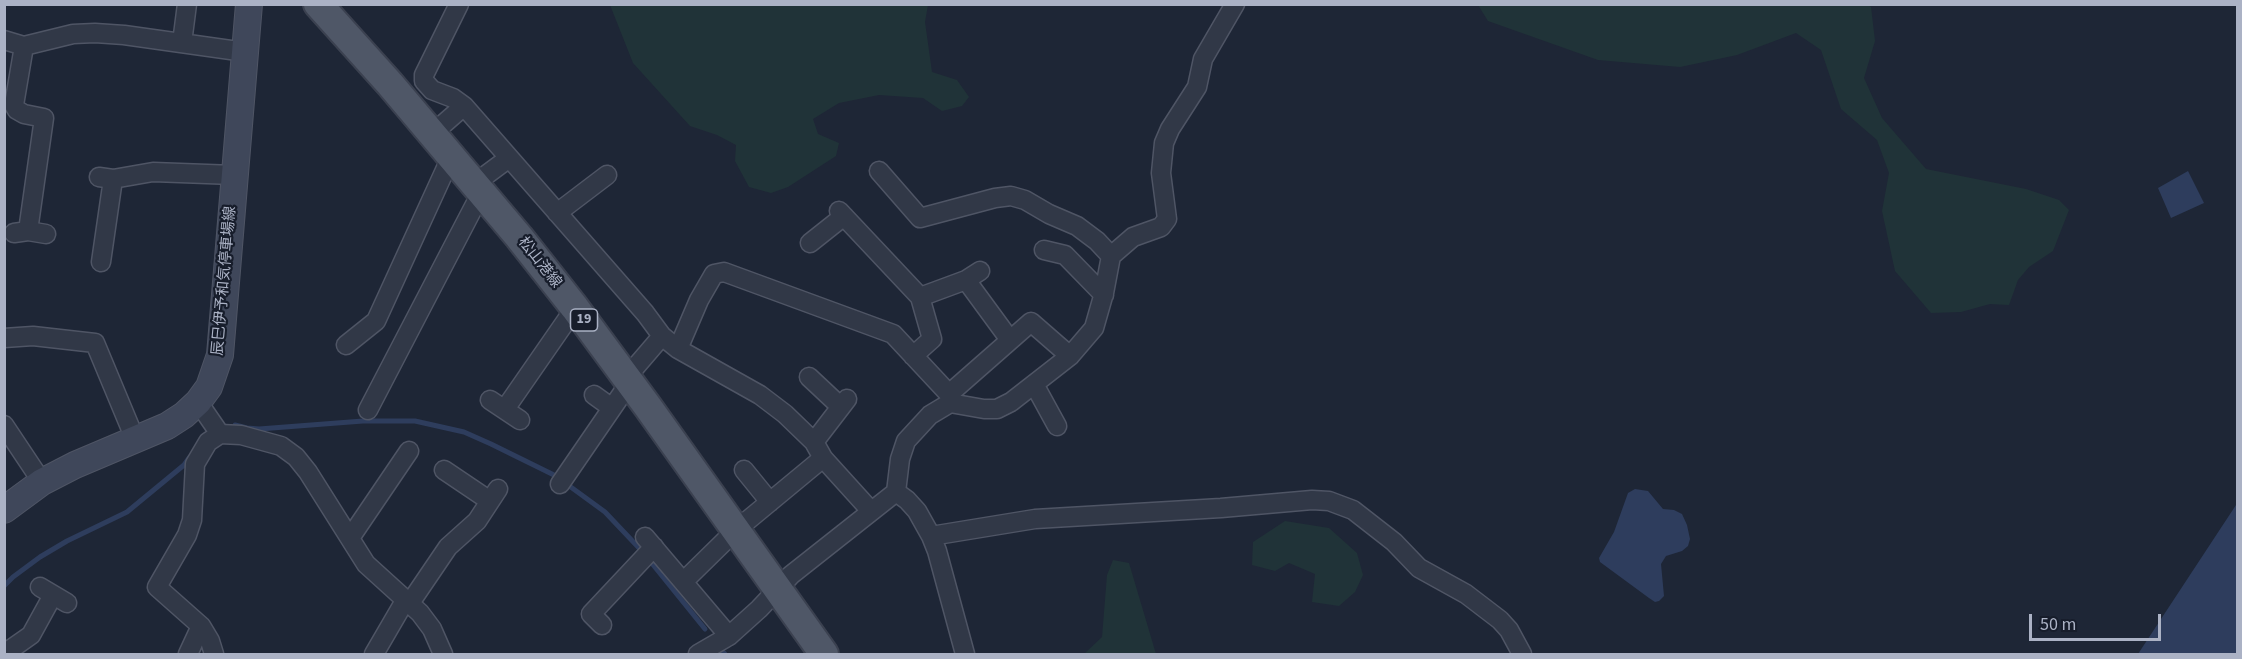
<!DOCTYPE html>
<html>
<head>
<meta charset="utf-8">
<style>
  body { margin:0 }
  #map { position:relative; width:2242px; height:659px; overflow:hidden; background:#1e2636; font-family:"Source Sans 3",sans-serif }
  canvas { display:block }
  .frame { position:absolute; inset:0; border:6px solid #abb2c5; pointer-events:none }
  .scale { position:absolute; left:2029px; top:614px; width:132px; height:27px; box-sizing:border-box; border:3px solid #abb2c5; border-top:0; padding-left:8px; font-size:18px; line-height:21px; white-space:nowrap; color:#abb2c5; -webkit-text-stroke:4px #171d2b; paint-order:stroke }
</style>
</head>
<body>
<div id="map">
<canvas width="2242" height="659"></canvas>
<div class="frame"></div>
<div class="scale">50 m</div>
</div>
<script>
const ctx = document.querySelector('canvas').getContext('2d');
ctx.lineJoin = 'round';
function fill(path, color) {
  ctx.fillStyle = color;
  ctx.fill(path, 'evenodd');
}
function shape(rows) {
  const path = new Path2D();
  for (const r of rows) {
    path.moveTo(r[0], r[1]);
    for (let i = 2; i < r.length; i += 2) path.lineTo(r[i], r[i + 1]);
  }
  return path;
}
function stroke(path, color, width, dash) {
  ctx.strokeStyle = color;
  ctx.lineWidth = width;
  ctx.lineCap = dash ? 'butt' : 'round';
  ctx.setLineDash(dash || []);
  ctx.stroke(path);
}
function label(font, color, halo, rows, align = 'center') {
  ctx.font = font + ' "Source Sans 3","Noto Sans JP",sans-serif';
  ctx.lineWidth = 4.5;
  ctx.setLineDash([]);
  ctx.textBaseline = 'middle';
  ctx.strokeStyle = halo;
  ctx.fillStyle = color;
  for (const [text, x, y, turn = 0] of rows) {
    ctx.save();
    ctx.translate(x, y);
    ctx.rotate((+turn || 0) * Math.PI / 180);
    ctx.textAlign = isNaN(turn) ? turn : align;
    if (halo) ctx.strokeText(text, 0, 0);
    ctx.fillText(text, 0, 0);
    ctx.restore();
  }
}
fill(shape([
  [610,5,928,5,925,22,932,72,957,80,969,97,962,106,942,111,923,98,879,95,839,103,813,119,818,134,839,143,836,156,788,187,771,193,749,187,735,161,736,145,717,135,690,126,633,63],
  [1478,5,1868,5,1871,7,1875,41,1864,78,1882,118,1926,169,2026,189,2059,200,2069,210,2053,251,2029,267,2018,280,2009,305,1990,304,1961,312,1931,313,1895,271,1882,211,1889,173,1877,140,1841,109,1821,50,1796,33,1737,55,1680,67,1598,60,1488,21],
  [1285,521,1329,528,1357,553,1363,575,1355,592,1339,606,1312,602,1315,574,1289,563,1275,571,1252,565,1253,542],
  [1113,560,1129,563,1156,654,1084,654,1102,637,1107,575]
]), '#203338');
fill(shape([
  [2188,171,2204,203,2171,218,2158,188],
  [1635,489,1648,491,1663,509,1674,510,1682,514,1687,525,1690,539,1688,546,1682,551,1666,556,1661,564,1664,596,1659,601,1655,602,1649,598,1600,562,1599,558,1614,532,1628,493],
  [2236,505,2238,505,2237,654,2138,654]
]), '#2e3d5d');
stroke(shape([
  [235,425,247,428,259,429,363,421,415,421,464,432,491,444,556,476],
  [568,485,605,512,640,549],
  [650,561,705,629],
  [4,586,13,577,40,557,67,541,127,512,184,465,189,458],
  [722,651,725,654]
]), '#2e3d5d', 5);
const street = shape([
  [459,4,424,75,424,81,432,90,453,98,464,106,645,313,662,336,678,349,760,395,785,414,814,442,823,458,871,511],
  [4,40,24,46,73,34,95,33,124,35,245,52],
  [182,43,187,4],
  [24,46,14,105,17,110,24,114,44,118,28,231],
  [432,134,464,106],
  [879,171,920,218,995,198,1011,196,1025,200,1049,214,1077,226,1097,241,1111,256],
  [99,177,113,179,153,172,234,175],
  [474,184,509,158],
  [839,211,920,297,932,339,913,356],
  [557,213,607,175],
  [14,233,28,231,46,234],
  [810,243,844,216],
  [1044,250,1065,255,1104,295],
  [101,262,113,179],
  [966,280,1010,340],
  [920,297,966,280,980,271],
  [4,338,33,336,95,343,135,439],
  [346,345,376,321,451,157],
  [678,349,699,300,714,274,724,272,893,334,949,394,950,403],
  [809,377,841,407],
  [626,378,662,336],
  [1034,384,1057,426],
  [949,394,1031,322,1070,356],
  [594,395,612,408],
  [490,400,520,420],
  [198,402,220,434,241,435,281,446,296,457,308,472,366,564,420,613,432,629,443,654],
  [505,409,575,308],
  [368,410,481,193],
  [4,425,42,482],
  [814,442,847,399],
  [444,470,490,501],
  [744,470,770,502],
  [560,484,630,382],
  [896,492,907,500,917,511,931,536,937,551,965,654],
  [931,536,1035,519,1221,508,1312,500,1329,501,1353,510,1394,542,1419,568,1466,594,1500,620,1509,630,1522,654],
  [645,537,729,636],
  [350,538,409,451],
  [684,581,736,530,823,458],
  [40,587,67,603],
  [410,603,448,547,477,521,498,489],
  [602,625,591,614,654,547],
  [4,654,31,635,53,595],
  [188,654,201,626],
  [214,654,210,641,201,626,157,587,187,535,192,520,195,464,208,442,220,434],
  [374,654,406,599],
  [698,654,729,636,759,609,791,575,896,492,900,459,906,441,930,415,950,403,984,409,997,409,1011,402,1070,356,1094,328,1104,293,1111,256,1133,237,1161,227,1167,219,1161,173,1164,143,1170,129,1197,87,1203,59,1235,4]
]);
const secondary = shape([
  [4,510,42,482,75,465,167,426,184,415,198,402,209,387,220,355,249,4]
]);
const primary = shape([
  [318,4,390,84,519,237,575,308,648,407,824,654]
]);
stroke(street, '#4f5565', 21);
stroke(secondary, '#4f5565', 28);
stroke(primary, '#3b4150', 32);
stroke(street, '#313847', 18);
stroke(secondary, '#3f475a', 26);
stroke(primary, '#4f5767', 28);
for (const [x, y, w] of [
  [584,320,27]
]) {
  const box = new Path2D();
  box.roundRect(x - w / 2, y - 11, w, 22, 4.5);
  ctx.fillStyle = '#171d2b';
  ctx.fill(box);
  stroke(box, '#abb2c5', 1.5);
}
label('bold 14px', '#abb2c5', null, [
  ["19",584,320]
]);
label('15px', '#abb2c5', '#171d2b', [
  ["松山港線",539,263,52],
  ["辰巳伊予和気停車場線",225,281,-85]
]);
</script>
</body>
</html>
